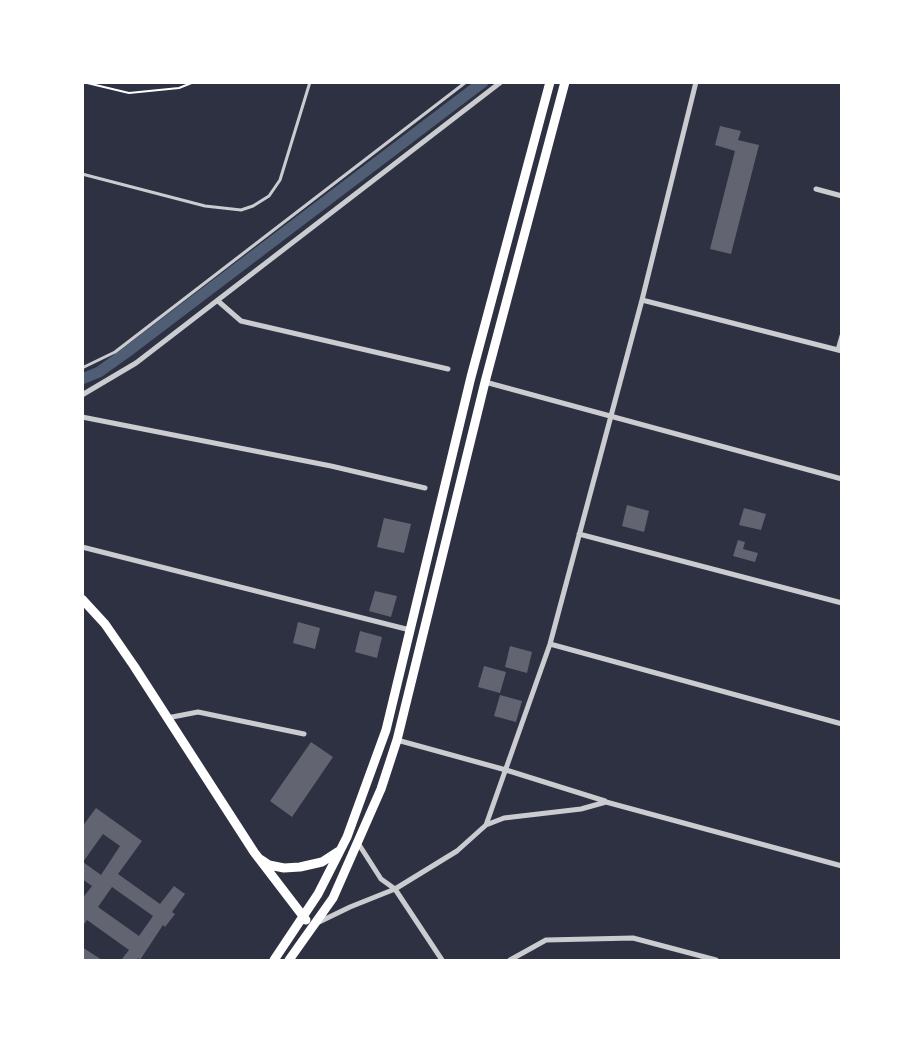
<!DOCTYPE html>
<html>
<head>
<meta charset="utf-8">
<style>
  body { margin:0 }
  #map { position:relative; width:924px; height:1043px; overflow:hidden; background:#2d3142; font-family:"Sofia Sans Condensed",sans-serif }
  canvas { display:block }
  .frame { position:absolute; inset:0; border:84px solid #fff; pointer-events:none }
</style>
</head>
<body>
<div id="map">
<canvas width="924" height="1043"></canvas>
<div class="frame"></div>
</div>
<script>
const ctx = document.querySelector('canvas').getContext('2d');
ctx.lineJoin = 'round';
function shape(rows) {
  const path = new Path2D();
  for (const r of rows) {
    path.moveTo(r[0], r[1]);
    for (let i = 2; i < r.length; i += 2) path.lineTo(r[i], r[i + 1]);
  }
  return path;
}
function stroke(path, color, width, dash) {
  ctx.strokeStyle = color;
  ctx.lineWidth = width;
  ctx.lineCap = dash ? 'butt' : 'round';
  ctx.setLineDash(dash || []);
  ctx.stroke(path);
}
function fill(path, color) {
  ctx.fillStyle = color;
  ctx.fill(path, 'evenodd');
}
stroke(shape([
  [82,379,99,372,127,352,483,82]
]), '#4f5d75', 11);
fill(shape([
  [720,126,741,131,738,140,759,145,731,254,710,249,735,151,715,145],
  [627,505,649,511,644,532,622,526],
  [744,508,766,514,761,530,739,525],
  [384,518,411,524,404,553,377,547],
  [738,540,745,542,743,549,758,553,755,562,733,556],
  [375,591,397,596,391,617,369,611],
  [298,622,320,628,315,649,293,643],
  [360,631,382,637,377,658,355,652],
  [510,646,532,652,527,673,505,667],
  [484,666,506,672,500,693,478,687],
  [500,695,522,701,516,722,494,716],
  [311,742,333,757,292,817,270,801],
  [96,808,142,841,118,874,160,904,174,886,185,894,172,912,175,914,165,927,163,925,140,960,138,958,136,960,121,960,129,950,87,920,82,927,82,899,92,886,82,879,82,827],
  [103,834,120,846,101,875,83,862],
  [112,887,153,916,139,936,98,907],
  [82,947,102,960,82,960]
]), '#626471');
stroke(shape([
  [83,82,129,93,179,88,194,82]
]), '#fff', 2);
stroke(shape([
  [82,174,205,206,241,210,253,206,269,196,280,180,310,82],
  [82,368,115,352,466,82]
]), '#caccd0', 3);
stroke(shape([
  [816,189,842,196],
  [642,300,842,351],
  [218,301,241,321,448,369],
  [838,350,842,336],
  [485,382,842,479],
  [82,395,136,363,501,82],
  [82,417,331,466,425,488],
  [579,534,842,603],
  [82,547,410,630],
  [550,644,842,724],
  [167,718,198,712,304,734],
  [397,740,506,770,605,801],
  [486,825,550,644,642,300,696,82],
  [358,843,381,879,395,889,442,960],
  [317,923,350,907,395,889,457,851,486,825,504,818,581,809,606,802,842,866],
  [510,960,546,940,633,938,716,960]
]), '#caccd0', 5);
stroke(shape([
  [82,599,105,624,134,666,254,852,306,920],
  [260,859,269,865,284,868,300,867,322,862,339,851],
  [274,960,318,894,347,837,386,730,471,377,550,82],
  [289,960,333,898,381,789,397,740,485,382,565,82]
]), '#fff', 9);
</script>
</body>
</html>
